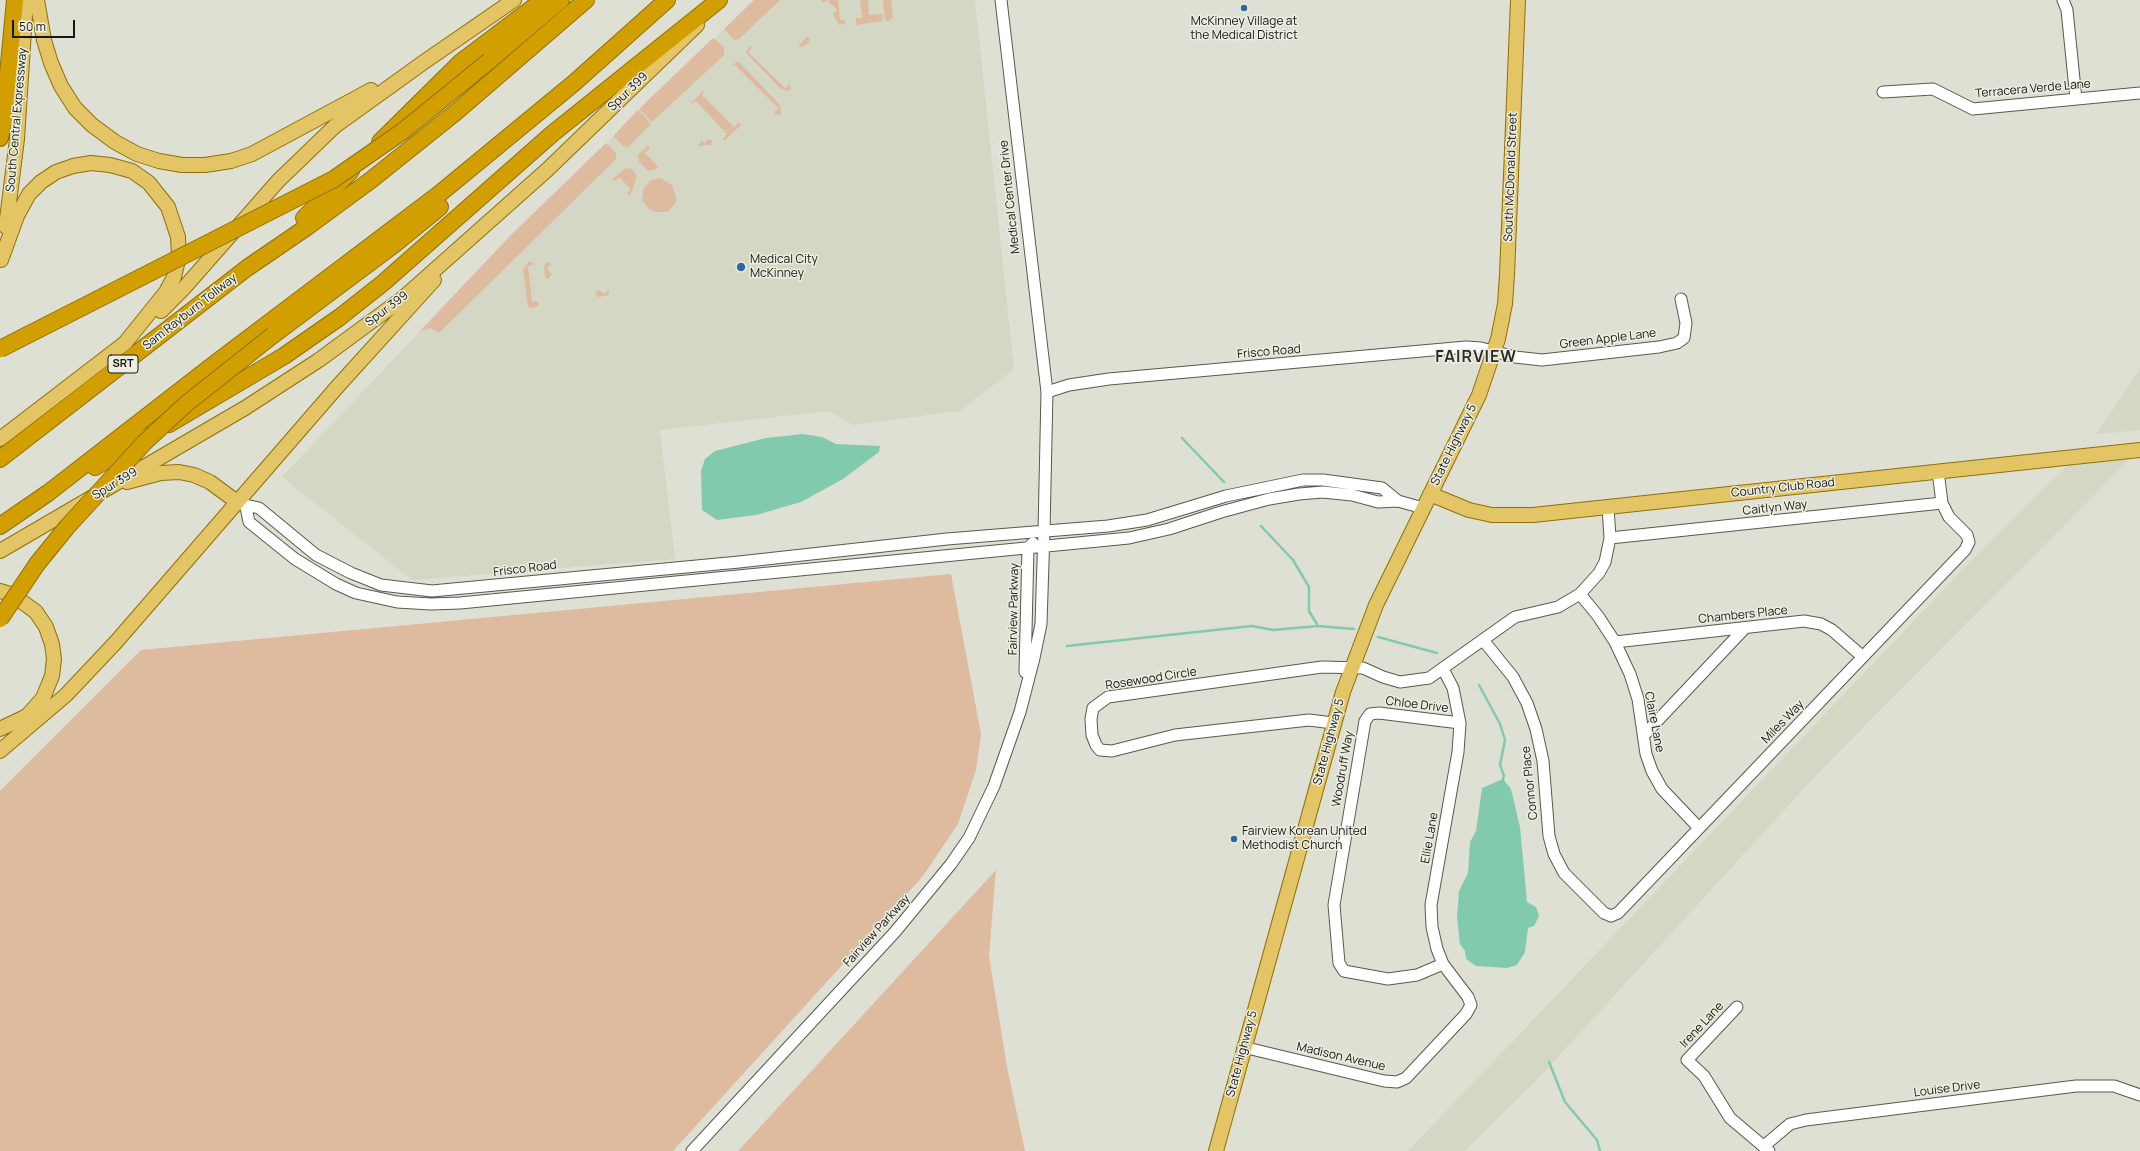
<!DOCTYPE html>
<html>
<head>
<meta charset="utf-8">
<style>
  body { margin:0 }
  #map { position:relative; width:2140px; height:1151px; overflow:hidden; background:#dfe0d4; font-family:Manrope,sans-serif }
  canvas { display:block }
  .scale { position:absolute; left:12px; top:20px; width:63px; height:18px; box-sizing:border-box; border:2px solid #161612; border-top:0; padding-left:5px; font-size:12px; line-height:14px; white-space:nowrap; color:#161612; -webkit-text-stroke:3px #eceee1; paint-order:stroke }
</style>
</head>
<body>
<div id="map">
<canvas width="2140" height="1151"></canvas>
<div class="scale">50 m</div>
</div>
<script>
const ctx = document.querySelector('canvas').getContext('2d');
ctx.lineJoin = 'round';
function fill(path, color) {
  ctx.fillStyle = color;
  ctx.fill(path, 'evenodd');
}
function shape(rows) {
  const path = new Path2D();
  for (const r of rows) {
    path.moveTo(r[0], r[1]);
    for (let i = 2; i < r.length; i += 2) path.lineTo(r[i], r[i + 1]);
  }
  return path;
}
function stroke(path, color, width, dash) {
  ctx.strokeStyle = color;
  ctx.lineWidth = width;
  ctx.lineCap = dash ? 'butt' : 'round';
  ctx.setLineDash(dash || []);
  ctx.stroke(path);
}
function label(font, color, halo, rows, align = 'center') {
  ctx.font = font + ' Manrope,sans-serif';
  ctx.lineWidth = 3;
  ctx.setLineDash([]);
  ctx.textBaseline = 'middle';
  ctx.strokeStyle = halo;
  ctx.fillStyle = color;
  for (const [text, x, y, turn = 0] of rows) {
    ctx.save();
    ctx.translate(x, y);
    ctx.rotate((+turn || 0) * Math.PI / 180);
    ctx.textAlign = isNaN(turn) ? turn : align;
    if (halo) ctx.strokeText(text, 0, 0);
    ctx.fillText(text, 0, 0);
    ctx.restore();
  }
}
fill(shape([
  [754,0,975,0,1014,369,960,411,852,425,829,411,660,430,675,559,412,580,282,477,512,234],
  [2140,369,2140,430,2096,434,2135,376],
  [2133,456,1820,771,1536,1081,1464,1151,1408,1151,1967,565,2072,461]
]), '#d4d7c3');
fill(shape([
  [754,0,780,0,739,39,734,40,724,29],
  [821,0,838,0,840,20,845,20,845,24,839,25,833,14,837,10,827,0,823,3],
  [860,0,868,0,869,15,883,14,882,21,856,25,856,18,862,18],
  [883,0,891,0,893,17,891,20,886,21,885,19],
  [807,37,810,38,809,42,805,46,799,47,799,45],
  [713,38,724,47,724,55,652,122,639,109],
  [751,46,752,48,748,52,785,88,790,84,791,89,787,91,781,89,747,54,746,51],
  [736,62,739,62,780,105,781,115,774,114,778,108,735,65,730,68],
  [705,89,702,95,734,127,739,123,741,125,725,140,723,139,727,134,696,101,690,104],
  [638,110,651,124,628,147,623,146,614,137,615,134],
  [709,139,712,141,711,145,698,146,702,140,704,143],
  [605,144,607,144,616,153,616,159,439,333,430,328,420,331,512,234],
  [648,145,650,148,645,153,658,167,657,169,648,171,639,162,638,155],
  [626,168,632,169,637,176,632,191,629,196,628,193,631,189,619,177,615,181,613,179],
  [660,178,672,185,676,197,676,202,668,212,655,212,649,209,642,200,643,190,648,183,651,180],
  [529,261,535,264,528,266,532,302,537,301,539,304,537,307,531,308,528,306,523,270],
  [547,262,552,264,547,269,552,274,548,279,545,277,544,266],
  [599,290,604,294,609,290,609,295,598,297,595,294],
  [951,574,981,734,976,770,958,824,923,876,673,1151,0,1151,0,791,141,650],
  [996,870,989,956,1007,1067,1025,1151,738,1151]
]), '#deba9f');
fill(shape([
  [803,434,822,437,836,444,880,446,879,452,843,479,801,502,756,515,717,520,702,510,701,471,705,459,715,451,766,438],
  [1503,779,1511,789,1520,827,1527,902,1536,907,1539,916,1534,926,1528,928,1525,952,1517,965,1507,968,1476,966,1466,959,1465,951,1460,944,1457,917,1459,891,1468,873,1470,842,1476,831,1482,788]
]), '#81caad');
stroke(shape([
  [1182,438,1224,482],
  [1261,526,1293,560,1309,587,1309,611,1318,626,1354,629],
  [1378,637,1437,653],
  [1067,646,1252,626,1273,630,1318,626],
  [1479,685,1500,724,1505,740,1500,765,1504,776,1503,779],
  [1549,1062,1565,1102,1597,1140,1600,1151]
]), '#81caad', 2.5);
const minor = shape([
  [2063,0,2067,10,2076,99],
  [1883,92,1933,89,1973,109,2140,93],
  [1047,392,1069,385,1109,379,1466,347,1481,348,1515,357,1542,360,1659,347,1677,343,1684,338,1686,323,1681,299],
  [241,504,259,508,316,555,351,573,381,585,432,591,739,562,947,539,1108,526,1147,520,1226,496,1303,480,1323,480,1382,488,1398,501],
  [246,507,249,522,295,559,336,584,356,593,397,602,431,604,460,603,1129,538,1169,529,1221,512,1269,499,1299,494,1323,492,1352,495,1378,502,1398,501,1423,508],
  [1610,538,1942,503],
  [1580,594,1598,616,1615,642,1630,674,1638,699,1646,754,1652,771,1662,789,1699,828],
  [1483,640,1513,677,1527,703,1536,729,1543,761,1549,836,1554,854,1564,873,1604,913,1611,916,1618,913,1965,550,1969,542,1967,535,1949,517,1942,503,1938,471],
  [1615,642,1804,621,1821,624,1832,630,1863,657],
  [1025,672,1028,548,1033,543],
  [1333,723,1309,720,1175,735,1112,751,1100,750,1096,745,1092,735,1091,719,1093,708,1108,697,1322,667,1363,668,1383,677,1400,682,1429,678,1515,617,1558,607,1580,594,1599,573,1605,562,1610,538,1608,507],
  [1644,735,1745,628],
  [1443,964,1417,975,1388,979,1344,971,1339,963,1334,905,1365,721,1370,714,1379,713,1460,723],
  [1737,1007,1687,1060,1704,1076,1730,1118,1769,1151],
  [1243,1047,1384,1081,1397,1082,1406,1078,1466,1014,1471,1005,1468,997,1443,964,1437,949,1432,927,1431,905,1458,752,1460,723,1453,688,1443,669],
  [1764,1146,1790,1124,1806,1120,2076,1086,2114,1086,2140,1095],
  [692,1151,895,932,951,864,969,838,994,786,1020,712,1034,658,1041,624,1044,531,1047,392,1001,0]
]);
const major = shape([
  [37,0,44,40,51,63,61,86,75,108,92,125,115,142,137,154,159,161,182,165,205,165,231,161,252,154,371,90],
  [6,227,17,139,26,0],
  [161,311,184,288,278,181,335,126,424,62,514,0],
  [0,439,125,343,166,292,174,277,179,256,178,237,168,207,149,183,132,171,110,165,91,163,73,166,56,172,41,182,29,194,17,216,1,260],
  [127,482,161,473,179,472,194,475,210,482,237,502],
  [1430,494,1469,510,1492,515,1533,515,2140,450],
  [0,551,245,408,319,360,402,299,547,170,697,25],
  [0,591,13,595,36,612,46,627,52,644,54,659,52,676,43,698,27,716,0,729],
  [0,751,66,695,116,642,338,386,434,280],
  [1216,1151,1343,692,1376,605,1479,395,1498,339,1505,304,1507,275,1518,0]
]);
const highway = shape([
  [489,61,561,0],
  [0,138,4,117,15,0],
  [380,142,461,62,543,0],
  [304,218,351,171],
  [273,335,396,243,440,207],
  [169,424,284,356,340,317,383,283,552,134,719,0],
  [0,459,247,268,307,227,371,180,456,112,586,0],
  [95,467,148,436],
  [0,526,48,493,213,365,438,195,574,83,667,0]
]);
stroke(minor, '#585a4f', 13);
stroke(major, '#906f06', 16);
stroke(highway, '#906f06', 18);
stroke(minor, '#fff', 11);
stroke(major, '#e3c566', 14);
stroke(highway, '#d19f00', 16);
const highwayBridge = shape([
  [0,349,334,179,403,131,489,61],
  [0,619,37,564,67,527,145,442,186,404,273,335]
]);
stroke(highwayBridge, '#906f06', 18, []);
stroke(highwayBridge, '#d19f00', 16);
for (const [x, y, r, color] of [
  [1244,8,4,"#2b699f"],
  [741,267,5,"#2b699f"],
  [1234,839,4,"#2b699f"]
]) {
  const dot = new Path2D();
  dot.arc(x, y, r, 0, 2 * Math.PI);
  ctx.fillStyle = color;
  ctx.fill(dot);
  stroke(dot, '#eceee1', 1.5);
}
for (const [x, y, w] of [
  [123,364,30]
]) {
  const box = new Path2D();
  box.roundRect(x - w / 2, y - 9, w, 18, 3);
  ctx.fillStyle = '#eceee1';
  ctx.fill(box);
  stroke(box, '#161612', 1);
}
label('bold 11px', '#161612', null, [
  ["SRT",123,364]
]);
label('12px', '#161612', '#eceee1', [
  ["McKinney Village at",1244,22,"center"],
  ["the Medical District",1244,36,"center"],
  ["Medical City",750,260],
  ["McKinney",750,274],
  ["Fairview Korean United",1242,832],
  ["Methodist Church",1242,846]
], 'left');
label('12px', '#161612', '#eceee1', [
  ["Terracera Verde Lane",2033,89,-5],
  ["Spur 399",628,92,-44],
  ["South Central Expressway",17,120,-85],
  ["South McDonald Street",1511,177,-88],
  ["Medical Center Drive",1010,197,-96],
  ["Spur 399",387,309,-37],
  ["Sam Rayburn Tollway",190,312,-38],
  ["Green Apple Lane",1608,339,-7],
  ["Frisco Road",1269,352,-5],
  ["State Highway 5",1454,445,-64],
  ["Spur 399",115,484,-31],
  ["Country Club Road",1783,488,-6],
  ["Caitlyn Way",1775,508,-6],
  ["Frisco Road",525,569,-7],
  ["Fairview Parkway",1014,609,-89],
  ["Chambers Place",1743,615,-6],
  ["Rosewood Circle",1151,679,-9],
  ["Chloe Drive",1417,705,7],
  ["Claire Lane",1654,722,79],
  ["Miles Way",1783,722,-46],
  ["State Highway 5",1329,742,-75],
  ["Woodruff Way",1343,769,-80],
  ["Connor Place",1530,783,-96],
  ["Ellie Lane",1430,838,-80],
  ["Fairview Parkway",877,931,-48],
  ["Irene Lane",1702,1025,-47],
  ["State Highway 5",1242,1054,-75],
  ["Madison Avenue",1341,1057,13],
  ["Louise Drive",1947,1089,-7]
]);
ctx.letterSpacing = '1px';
label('bold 16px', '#2b2c23', '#eceee1', [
  ["FAIRVIEW",1476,358]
]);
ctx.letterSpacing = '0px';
</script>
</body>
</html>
